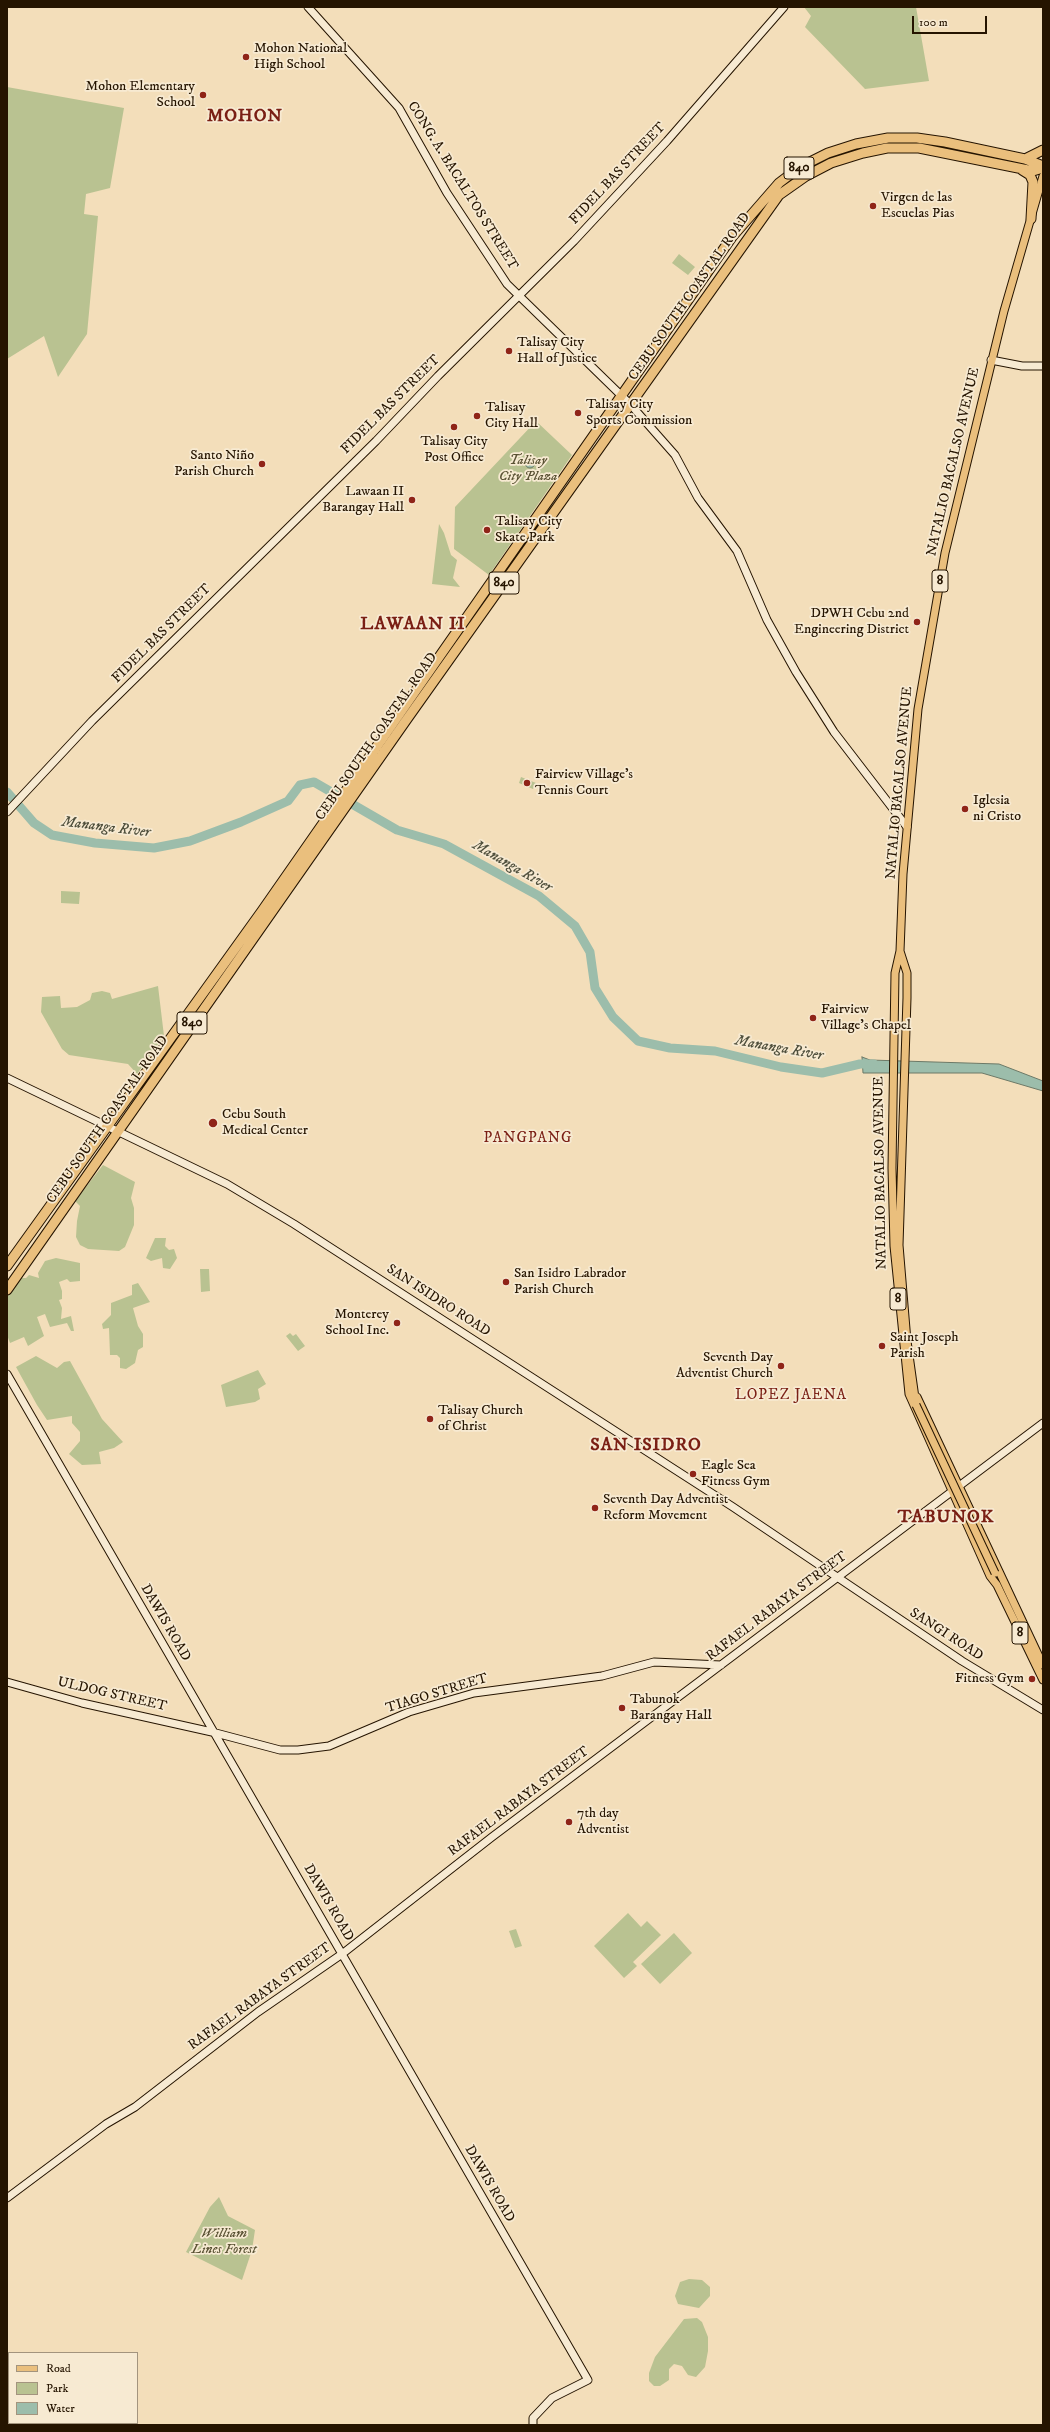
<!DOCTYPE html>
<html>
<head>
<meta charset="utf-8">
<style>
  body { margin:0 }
  #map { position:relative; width:1050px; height:2432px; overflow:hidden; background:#f3deba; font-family:"IM FELL DW Pica",serif }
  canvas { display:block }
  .frame { position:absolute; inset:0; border:8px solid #251400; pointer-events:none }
  .legend { position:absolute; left:8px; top:2352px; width:130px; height:72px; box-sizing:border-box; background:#f7ead2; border:1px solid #a3947e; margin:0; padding:5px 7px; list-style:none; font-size:12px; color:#251400 }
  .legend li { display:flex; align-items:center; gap:8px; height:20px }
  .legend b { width:20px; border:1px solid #a3947e }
  .scale { position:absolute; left:912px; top:16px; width:75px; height:18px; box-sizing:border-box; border:2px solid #251400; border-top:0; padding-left:5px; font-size:12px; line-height:14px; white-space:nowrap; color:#251400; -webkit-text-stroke:3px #f7ead2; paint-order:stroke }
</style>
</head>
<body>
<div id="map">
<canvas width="1050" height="2432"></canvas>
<div class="frame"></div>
<ul class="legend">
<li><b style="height:5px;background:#eabf7d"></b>Road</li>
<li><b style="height:11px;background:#b9c291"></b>Park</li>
<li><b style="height:11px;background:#9cbdab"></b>Water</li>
</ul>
<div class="scale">100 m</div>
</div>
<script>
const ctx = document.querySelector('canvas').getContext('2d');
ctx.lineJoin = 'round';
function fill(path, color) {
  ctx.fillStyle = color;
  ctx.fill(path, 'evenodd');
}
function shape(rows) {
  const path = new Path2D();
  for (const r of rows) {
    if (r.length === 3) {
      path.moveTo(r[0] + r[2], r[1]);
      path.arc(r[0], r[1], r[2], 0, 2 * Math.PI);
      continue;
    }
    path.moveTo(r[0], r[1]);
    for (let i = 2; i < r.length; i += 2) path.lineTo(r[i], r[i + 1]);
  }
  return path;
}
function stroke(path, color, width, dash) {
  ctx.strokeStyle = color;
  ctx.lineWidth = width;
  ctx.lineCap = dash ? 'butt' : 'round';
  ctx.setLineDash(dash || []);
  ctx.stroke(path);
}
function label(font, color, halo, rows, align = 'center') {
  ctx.font = font + ' "IM FELL DW Pica",serif';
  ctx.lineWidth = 3.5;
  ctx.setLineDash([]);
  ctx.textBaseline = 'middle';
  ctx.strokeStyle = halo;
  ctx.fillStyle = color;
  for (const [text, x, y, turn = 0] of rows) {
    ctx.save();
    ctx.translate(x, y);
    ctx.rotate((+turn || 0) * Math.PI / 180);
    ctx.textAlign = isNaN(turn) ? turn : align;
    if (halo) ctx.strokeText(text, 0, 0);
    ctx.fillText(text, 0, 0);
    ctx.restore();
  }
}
fill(shape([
  [804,7,916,7,929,81,865,89,805,27,811,16],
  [7,87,124,108,110,188,86,194,84,214,98,216,87,334,58,377,44,336,7,359],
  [679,254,695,267,688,275,672,263],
  [536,421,572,455,489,575,454,549,455,507],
  [439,524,444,533,451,555,457,560,453,578,460,587,432,584],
  [521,777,536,783,533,789,519,783],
  [61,891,80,892,79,904,61,903],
  [158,986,164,1036,137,1074,128,1064,69,1055,62,1049,41,1012,42,997,60,996,61,1008,77,1007,90,1000,92,993,102,991,110,993,112,999],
  [103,1165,135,1182,131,1198,134,1208,134,1225,125,1247,119,1251,88,1249,80,1245,76,1237,77,1221,80,1206,75,1201],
  [155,1238,166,1238,165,1246,169,1250,174,1249,177,1258,170,1269,163,1268,162,1258,151,1261,146,1258],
  [56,1258,80,1263,80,1281,70,1282,67,1279,59,1282,62,1291,62,1299,59,1300,62,1308,61,1319,71,1316,74,1331,71,1331,67,1323,50,1327,45,1314,37,1317,44,1336,28,1346,24,1337,10,1343,7,1335,7,1297,19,1278,26,1278,29,1275,39,1278,38,1273,45,1261],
  [200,1269,209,1269,210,1291,201,1292],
  [138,1283,150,1302,133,1308,138,1326,143,1334,143,1347,138,1350,135,1363,126,1369,120,1368,120,1358,117,1355,110,1355,109,1328,103,1329,102,1324,111,1315,111,1303,132,1295,132,1285],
  [290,1333,293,1336,296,1334,305,1346,298,1351,286,1336],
  [36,1356,57,1368,64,1362,70,1361,102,1419,123,1442,114,1448,99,1452,101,1464,82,1465,69,1454,80,1441,80,1432,72,1423,72,1416,47,1420,37,1405,16,1367],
  [258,1370,266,1384,258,1389,260,1399,255,1402,226,1407,221,1385],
  [628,1913,641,1927,647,1921,661,1935,633,1962,637,1966,624,1978,594,1946],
  [516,1929,522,1946,515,1948,509,1931],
  [674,1933,692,1953,660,1984,641,1964],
  [219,2197,228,2216,255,2230,252,2250,242,2280,186,2252,210,2207],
  [689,2279,702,2280,710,2287,710,2296,699,2308,678,2304,675,2296,680,2282],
  [697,2318,702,2322,708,2337,708,2351,705,2367,696,2377,688,2375,682,2366,674,2364,669,2369,669,2380,660,2386,654,2386,649,2381,649,2373,655,2357,684,2319]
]), '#b9c291');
const water = shape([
  [530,463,5],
  [862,1057,870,1060,999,1064,1043,1081,1043,1091,982,1073,863,1073,862,1057]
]);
fill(water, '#9cbdab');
stroke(water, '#6c7967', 1);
stroke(shape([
  [7,792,34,823,52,835,95,843,154,848,190,841,241,822,288,801,300,785,314,782,397,830,444,844,539,896,575,926,590,952,595,988,613,1017,638,1041,670,1048,715,1051,781,1067,822,1073,860,1064,874,1064]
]), '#9cbdab', 9);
const secondary = shape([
  [308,7,399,108,447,193,507,284,630,404,675,455,698,498,737,551,767,620,796,672,834,732,907,827],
  [991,360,1022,366,1043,366],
  [7,812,92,721,376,441,438,376,574,241,667,141,784,7],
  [7,1078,227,1184,294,1224,733,1507,962,1661,1043,1710],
  [7,1374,588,2380,552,2398,533,2418,533,2425],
  [7,1682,82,1703,212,1732,280,1750,298,1750,329,1746,409,1712,474,1693,602,1676,654,1662,721,1665],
  [7,2198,106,2124,135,2107,258,2012,342,1954,492,1837,1043,1423]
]);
const primary = shape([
  [1043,176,1004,311,945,553,918,709,903,874,900,951,895,973,892,1168,894,1246,909,1394,990,1576,997,1585,1043,1680],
  [900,951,907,973,907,998,899,1245,907,1341,916,1405],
  [917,1397,1043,1665]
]);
const highway = shape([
  [1025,159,1043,150],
  [1022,170,1030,175,1033,182,1031,219],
  [7,1266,262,911,732,237,779,183,800,167,828,153,856,144,888,138,917,138,945,142,1025,159,1043,166],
  [7,1290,407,719,779,195,806,176,831,163,863,153,887,148,919,148,1033,171,1043,168]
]);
stroke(secondary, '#251400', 9);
stroke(primary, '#251400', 9);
stroke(highway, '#251400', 11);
stroke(secondary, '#f7ead2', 7);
stroke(primary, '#eabf7d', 7);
stroke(highway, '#eabf7d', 9);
const primaryBridge = shape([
  [916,1405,995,1573]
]);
stroke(primaryBridge, '#251400', 9, []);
stroke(primaryBridge, '#eabf7d', 7);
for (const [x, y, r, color] of [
  [246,57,4,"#8f2418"],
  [203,95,4,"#8f2418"],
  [873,206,4,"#8f2418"],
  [509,351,4,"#8f2418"],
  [578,413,4,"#8f2418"],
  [477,416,4,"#8f2418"],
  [454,427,4,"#8f2418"],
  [262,464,4,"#8f2418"],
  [412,500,4,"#8f2418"],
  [487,530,4,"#8f2418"],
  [917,622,4,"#8f2418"],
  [527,783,4,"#8f2418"],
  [965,809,4,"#8f2418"],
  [813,1018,4,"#8f2418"],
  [213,1123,5,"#8f2418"],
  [506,1282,4,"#8f2418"],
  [397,1323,4,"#8f2418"],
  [882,1346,4,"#8f2418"],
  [781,1366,4,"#8f2418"],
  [430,1419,4,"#8f2418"],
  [693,1474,4,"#8f2418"],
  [595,1508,4,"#8f2418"],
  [1032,1679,4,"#8f2418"],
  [622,1708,4,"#8f2418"],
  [569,1822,4,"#8f2418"]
]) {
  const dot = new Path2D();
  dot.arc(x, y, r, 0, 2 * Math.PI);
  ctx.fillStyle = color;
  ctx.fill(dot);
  stroke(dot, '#f7ead2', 1.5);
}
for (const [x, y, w] of [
  [799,168,30],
  [940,581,16],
  [504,583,30],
  [192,1023,30],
  [898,1299,16],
  [1020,1633,16]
]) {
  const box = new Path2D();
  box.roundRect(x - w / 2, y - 11, w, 22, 3);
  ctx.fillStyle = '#f7ead2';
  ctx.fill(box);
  stroke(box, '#251400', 1);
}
label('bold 13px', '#251400', null, [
  ["840",799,168],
  ["8",940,581],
  ["840",504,583],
  ["840",192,1023],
  ["8",898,1299],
  ["8",1020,1633]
]);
label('14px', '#251400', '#f7ead2', [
  ["Mohon National",254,49],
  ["High School",254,65],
  ["Mohon Elementary",195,87,"right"],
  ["School",195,103,"right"],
  ["Virgen de las",881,198],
  ["Escuelas Pias",881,214],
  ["Talisay City",517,343],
  ["Hall of Justice",517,359],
  ["Talisay City",586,405],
  ["Sports Commission",586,421],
  ["Talisay",485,408],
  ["City Hall",485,424],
  ["Talisay City",454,442,"center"],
  ["Post Office",454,458,"center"],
  ["Santo Niño",254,456,"right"],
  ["Parish Church",254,472,"right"],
  ["Lawaan II",404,492,"right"],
  ["Barangay Hall",404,508,"right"],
  ["Talisay City",495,522],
  ["Skate Park",495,538],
  ["DPWH Cebu 2nd",909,614,"right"],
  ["Engineering District",909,630,"right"],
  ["Fairview Village's",535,775],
  ["Tennis Court",535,791],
  ["Iglesia",973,801],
  ["ni Cristo",973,817],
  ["Fairview",821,1010],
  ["Village's Chapel",821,1026],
  ["Cebu South",222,1115],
  ["Medical Center",222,1131],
  ["San Isidro Labrador",514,1274],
  ["Parish Church",514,1290],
  ["Monterey",389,1315,"right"],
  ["School Inc.",389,1331,"right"],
  ["Saint Joseph",890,1338],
  ["Parish",890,1354],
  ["Seventh Day",773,1358,"right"],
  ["Adventist Church",773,1374,"right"],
  ["Talisay Church",438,1411],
  ["of Christ",438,1427],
  ["Eagle Sea",701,1466],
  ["Fitness Gym",701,1482],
  ["Seventh Day Adventist",603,1500],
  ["Reform Movement",603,1516],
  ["Fitness Gym",1024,1679,"right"],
  ["Tabunok",630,1700],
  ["Barangay Hall",630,1716],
  ["7th day",577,1814],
  ["Adventist",577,1830]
], 'left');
label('14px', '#251400', '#f7ead2', [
  ["FIDEL BAS STREET",618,174,-47],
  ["CONG. A. BACALTOS STREET",462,186,58],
  ["CEBU SOUTH COASTAL ROAD",690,297,-55],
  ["FIDEL BAS STREET",391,405,-45],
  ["NATALIO BACALSO AVENUE",954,462,-77],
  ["FIDEL BAS STREET",162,634,-45],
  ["CEBU SOUTH COASTAL ROAD",377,737,-55],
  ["NATALIO BACALSO AVENUE",900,783,-85],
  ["CEBU SOUTH COASTAL ROAD",108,1120,-55],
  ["NATALIO BACALSO AVENUE",881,1173,-91],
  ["SAN ISIDRO ROAD",438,1301,33],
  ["RAFAEL RABAYA STREET",777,1607,-37],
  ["DAWIS ROAD",165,1623,60],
  ["SANGI ROAD",946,1635,33],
  ["TIAGO STREET",437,1694,-17],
  ["ULDOG STREET",112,1695,13],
  ["RAFAEL RABAYA STREET",519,1802,-37],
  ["DAWIS ROAD",328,1903,60],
  ["RAFAEL RABAYA STREET",260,1997,-36],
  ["DAWIS ROAD",489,2184,60]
]);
label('italic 14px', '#595133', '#f7ead2', [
  ["Talisay",528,461],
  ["City Plaza",528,477],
  ["William",224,2234],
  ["Lines Forest",224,2250]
]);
label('italic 15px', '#4f4f3c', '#f7ead2', [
  ["Mananga River",106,828,7],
  ["Mananga River",512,867,30],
  ["Mananga River",779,1049,10]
]);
ctx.letterSpacing = '1px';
label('15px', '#7a1f14', '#f7ead2', [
  ["PANGPANG",528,1139],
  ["LOPEZ JAENA",791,1396]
]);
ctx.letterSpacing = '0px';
ctx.letterSpacing = '1px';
label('bold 18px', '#7a1f14', '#f7ead2', [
  ["MOHON",245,117],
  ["LAWAAN II",413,625],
  ["SAN ISIDRO",646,1446],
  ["TABUNOK",946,1518]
]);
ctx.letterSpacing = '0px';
</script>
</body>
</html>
